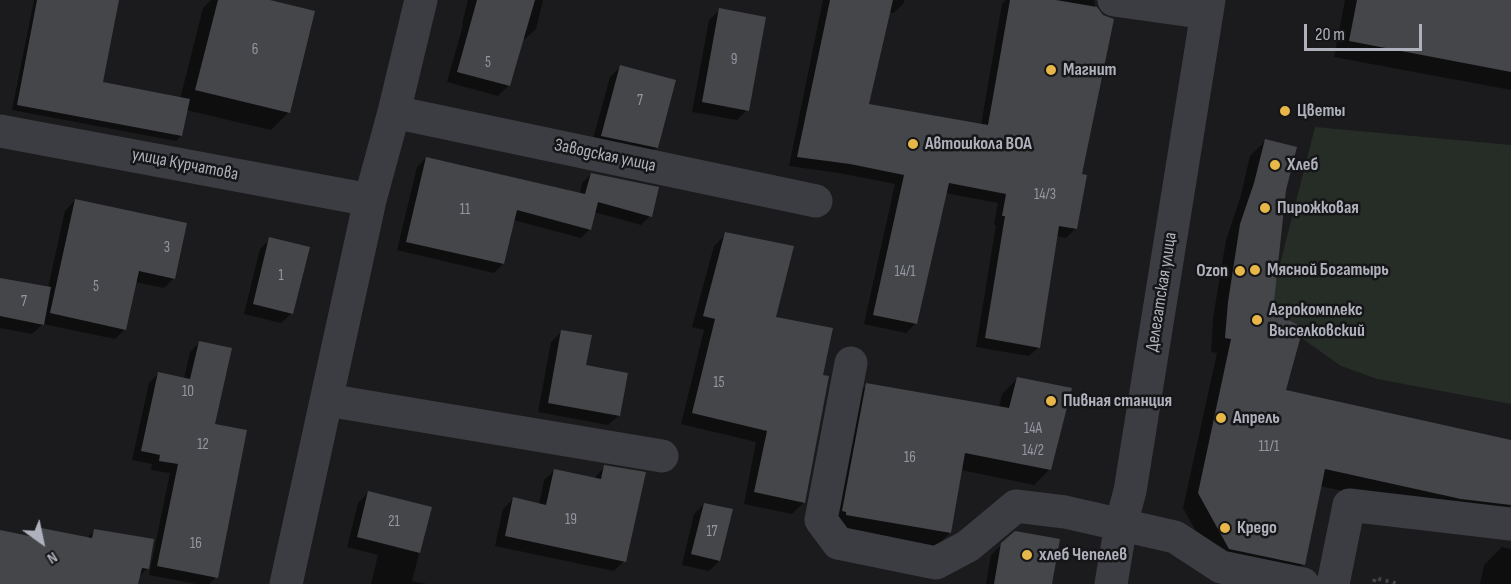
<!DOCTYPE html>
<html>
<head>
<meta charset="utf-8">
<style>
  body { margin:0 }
  #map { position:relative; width:1511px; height:584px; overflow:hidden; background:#1b1b1d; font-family:"Sofia Sans Condensed",sans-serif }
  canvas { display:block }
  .north { position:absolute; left:12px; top:512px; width:60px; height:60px; -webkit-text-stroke:4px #161618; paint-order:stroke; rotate:147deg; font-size:16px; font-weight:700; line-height:24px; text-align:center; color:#afb2bc }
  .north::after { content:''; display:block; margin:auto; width:21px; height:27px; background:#afb2bc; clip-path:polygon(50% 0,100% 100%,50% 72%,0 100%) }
  .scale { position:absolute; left:1304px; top:24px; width:118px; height:27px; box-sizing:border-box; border:3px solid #afb2bc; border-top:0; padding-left:8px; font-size:18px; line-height:21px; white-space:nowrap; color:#afb2bc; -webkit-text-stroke:4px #161618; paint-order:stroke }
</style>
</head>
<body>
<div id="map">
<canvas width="1511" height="584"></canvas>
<div class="north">N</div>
<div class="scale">20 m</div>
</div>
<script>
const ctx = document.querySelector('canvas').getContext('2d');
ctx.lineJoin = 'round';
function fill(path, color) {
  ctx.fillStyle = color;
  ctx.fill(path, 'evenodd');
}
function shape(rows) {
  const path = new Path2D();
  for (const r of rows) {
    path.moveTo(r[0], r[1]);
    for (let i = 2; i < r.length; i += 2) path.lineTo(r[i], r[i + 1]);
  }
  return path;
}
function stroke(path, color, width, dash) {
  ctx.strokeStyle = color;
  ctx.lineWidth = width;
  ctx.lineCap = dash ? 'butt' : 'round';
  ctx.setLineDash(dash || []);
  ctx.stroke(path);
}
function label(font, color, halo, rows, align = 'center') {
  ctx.font = font + ' "Sofia Sans Condensed",sans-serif';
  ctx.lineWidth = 5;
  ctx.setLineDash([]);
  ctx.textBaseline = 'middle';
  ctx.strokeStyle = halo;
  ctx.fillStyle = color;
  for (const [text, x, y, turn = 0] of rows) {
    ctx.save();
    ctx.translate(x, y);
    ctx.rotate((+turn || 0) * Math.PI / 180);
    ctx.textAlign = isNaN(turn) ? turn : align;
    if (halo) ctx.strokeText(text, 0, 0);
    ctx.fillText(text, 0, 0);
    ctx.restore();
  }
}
fill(shape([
  [1315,127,1511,145,1511,404,1377,379,1341,366,1300,337,1303,328,1273,311,1275,284]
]), '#252d26');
fill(shape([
  [34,0,118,0,101,84,180,99,203,8,211,0,264,0,289,112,271,130,186,110,181,136,176,141,12,110],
  [468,0,543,0,536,29,525,39,522,38,508,86,498,96,447,82,463,25,462,24],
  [823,0,904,0,904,3,894,13,888,12,868,105,981,125,1002,4,1006,0,1094,0,1095,7,1076,228,1066,238,1056,236,1039,347,1029,356,976,347,996,225,994,225,998,203,945,193,915,324,906,333,864,324,895,184,839,173,789,166],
  [1345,0,1511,0,1511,90,1334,57],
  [720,10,747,110,737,120,692,112,709,20],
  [620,67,675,81,656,148,646,158,591,146,610,77],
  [1265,141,1285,190,1271,312,1285,391,1511,441,1511,505,1497,519,1445,513,1320,486,1303,564,1289,579,1214,564,1183,508,1217,353,1211,352,1213,318,1226,240,1240,199,1250,156],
  [426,158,580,194,582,183,591,174,650,216,641,225,594,212,590,229,581,238,513,220,503,264,494,273,397,250,417,167],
  [75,200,174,278,164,288,135,282,125,329,115,339,43,324,32,334,0,328,0,280,48,288,65,211],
  [726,234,774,318,821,377,804,502,792,514,744,504,756,442,681,424,704,330,692,327,714,246],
  [270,239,292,313,281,323,244,314,260,249],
  [562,331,584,366,619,415,608,425,538,412,551,342],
  [199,343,213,425,216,577,209,584,196,584,149,575,170,473,151,470,152,464,132,460,149,383,159,373,184,379,190,352],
  [1018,378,1050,469,1034,485,961,470,950,533,934,548,832,527,851,400,867,385,999,408,1002,394],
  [604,467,624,561,614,571,495,546,503,509,513,499,539,505,544,480,555,470,594,479],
  [369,492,431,508,412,581,427,584,371,584,378,555,347,547,358,503],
  [704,504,719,561,709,571,682,565,694,514],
  [36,529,86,539,94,531,147,569,138,578,136,584,0,584,0,531,28,537],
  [1002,544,1050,584,986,584,991,555],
  [1502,547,1511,549,1511,584,1480,584,1484,565]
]), '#0007');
fill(shape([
  [37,0,119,0,103,82,190,99,182,136,17,105],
  [218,0,270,0,315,11,290,113,195,90],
  [477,0,535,0,510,86,457,72],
  [830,0,893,0,869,104,988,125,1010,0,1056,0,1097,7,1103,15,1114,19,1082,174,1087,175,1077,229,1059,226,1040,348,985,338,1005,216,1002,216,1006,194,949,183,917,324,873,315,904,175,850,164,797,157],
  [1357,0,1511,0,1511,72,1349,41],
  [719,8,766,17,749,111,702,102],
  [620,65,676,80,658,148,601,136],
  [1265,139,1297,147,1286,190,1273,311,1303,328,1286,390,1511,440,1511,505,1461,499,1325,469,1305,565,1229,549,1198,493,1231,339,1225,338,1228,302,1240,224,1254,183],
  [426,157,585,194,591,173,659,187,652,217,598,202,591,230,517,210,504,264,406,242],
  [75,199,187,223,175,279,139,271,126,330,50,313],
  [725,232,794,246,776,317,833,328,823,375,829,376,805,503,754,492,767,431,692,413,715,319,703,316],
  [269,237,310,247,293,314,253,304],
  [0,278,51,287,44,325,0,316],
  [561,330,592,335,586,365,628,373,620,416,548,403],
  [199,341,232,348,215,424,247,430,218,578,157,566,178,464,159,461,160,455,141,451,158,372,190,379],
  [1017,377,1072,388,1051,470,965,453,951,533,846,515,846,512,842,511,866,383,1009,408],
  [604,465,646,472,626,562,505,536,513,497,546,505,554,469,601,479],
  [368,491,432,507,420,553,357,537],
  [704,503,733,509,720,561,691,554],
  [36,527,92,538,94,529,154,539,149,569,142,568,138,584,0,584,0,530,34,537],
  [1015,531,1060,539,1052,584,994,584,1001,543]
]), '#45464a');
stroke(shape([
  [1374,582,1375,578,1399,584]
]), '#424449', 4, [3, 4.5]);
stroke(shape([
  [1114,0,1207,13],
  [394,112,816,201],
  [0,131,370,200],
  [851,363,821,520,838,543,936,563,968,546,1016,506,1065,512,1175,537,1221,567,1303,584],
  [327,400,662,456],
  [286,584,370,200,394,112,421,0],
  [1111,584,1121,524,1130,491,1209,0],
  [1333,584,1349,505,1511,524]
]), '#3c3d42', 33);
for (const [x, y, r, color] of [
  [1051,70,6,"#e7b849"],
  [1285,111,6,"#e7b849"],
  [913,144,6,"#e7b849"],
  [1275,165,6,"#e7b849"],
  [1265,208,6,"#e7b849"],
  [1255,270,6,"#e7b849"],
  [1240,271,6,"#e7b849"],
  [1257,320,6,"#e7b849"],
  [1051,401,6,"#e7b849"],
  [1221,418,6,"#e7b849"],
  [1225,528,6,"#e7b849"],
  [1027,555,6,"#e7b849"]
]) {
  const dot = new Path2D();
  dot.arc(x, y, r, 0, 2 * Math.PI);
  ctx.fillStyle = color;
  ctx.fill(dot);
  stroke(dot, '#161618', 2);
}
label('15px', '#9497a0', null, [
  ["6",255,50],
  ["9",734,60],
  ["5",488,63],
  ["7",640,101],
  ["14/3",1045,195],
  ["11",465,210],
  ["3",167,248],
  ["14/1",905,272],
  ["1",281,276],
  ["5",96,287],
  ["7",24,302],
  ["15",719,383],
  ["10",188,392],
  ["14А",1033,429],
  ["12",203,445],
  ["11/1",1269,447],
  ["14/2",1033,451],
  ["16",910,458],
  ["19",571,520],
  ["21",394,522],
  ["17",712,532],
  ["16",196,544]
]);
label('bold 18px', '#afb2bc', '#161618', [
  ["Магнит",1063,70],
  ["Цветы",1297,111],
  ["Автошкола ВОА",925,144],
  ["Хлеб",1287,165],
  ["Пирожковая",1277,208],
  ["Мясной Богатырь",1267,270],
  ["Ozon",1228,271,"right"],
  ["Агрокомплекс",1269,310],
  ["Выселковский",1269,331],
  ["Пивная станция",1063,401],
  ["Апрель",1233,418],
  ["Кредо",1237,528],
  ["хлеб Чепелев",1039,555]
], 'left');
label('18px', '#afb2bc', '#161618', [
  ["Заводская улица",605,156,12],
  ["улица Курчатова",185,165,11],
  ["Делегатская улица",1162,292,-81]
]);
</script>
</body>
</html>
